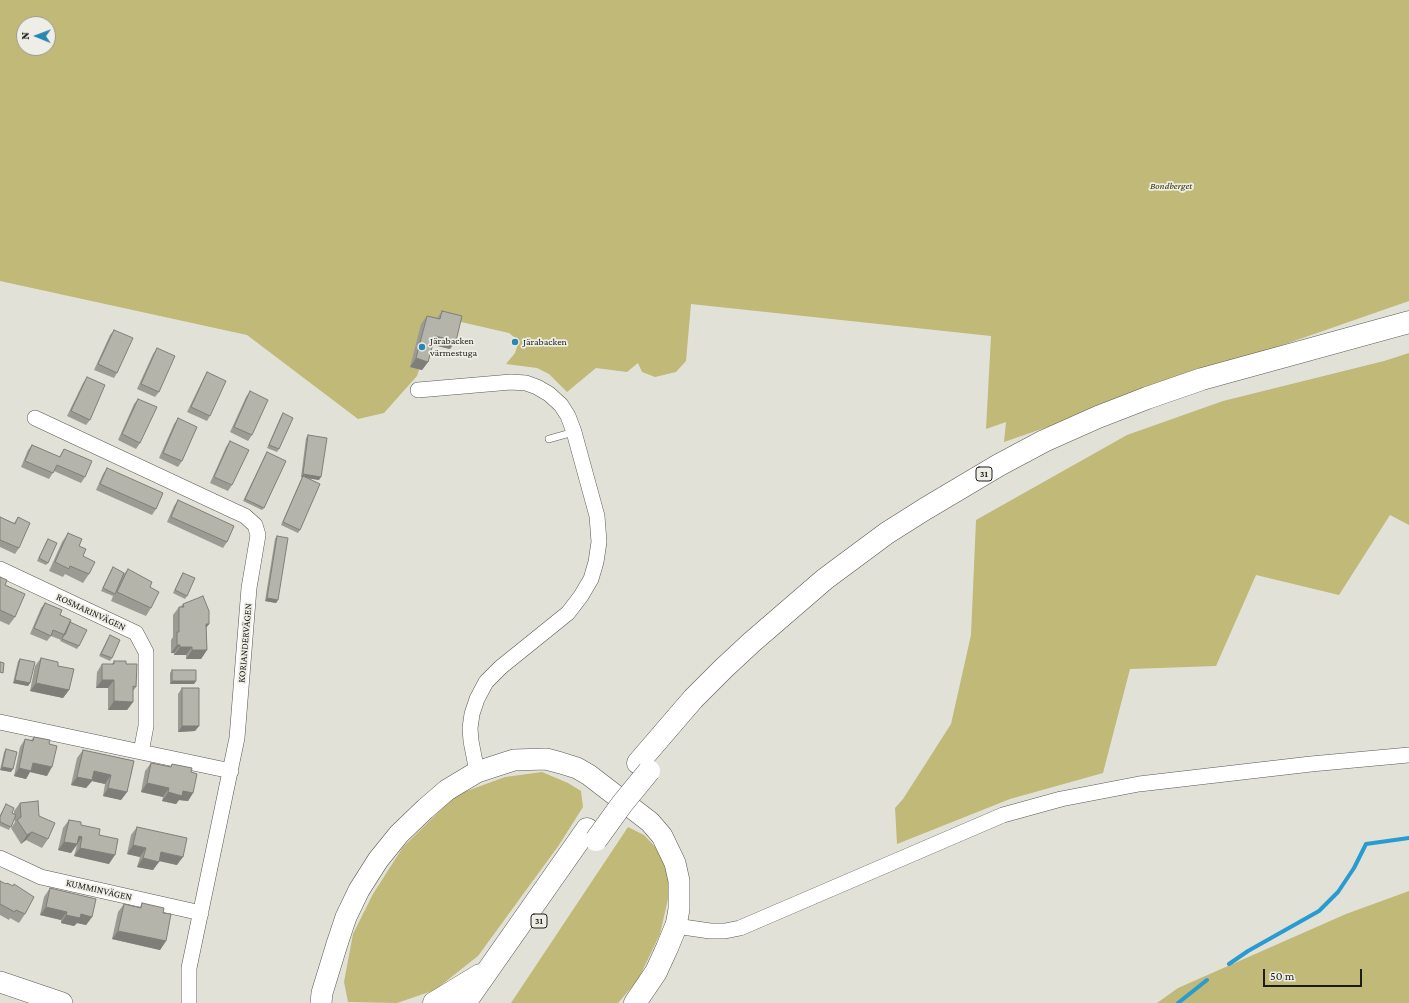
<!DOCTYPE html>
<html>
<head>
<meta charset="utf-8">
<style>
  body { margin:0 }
  #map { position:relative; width:1409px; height:1003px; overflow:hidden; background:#e2e1d8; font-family:"Crimson Pro",serif }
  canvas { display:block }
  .north { position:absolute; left:16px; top:16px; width:40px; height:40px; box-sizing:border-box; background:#efeee6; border:1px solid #9b9a94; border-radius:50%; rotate:271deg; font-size:11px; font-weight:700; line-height:16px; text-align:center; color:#1c1c18 }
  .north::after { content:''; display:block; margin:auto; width:14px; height:18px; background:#2987b3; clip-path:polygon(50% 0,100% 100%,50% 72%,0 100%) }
  .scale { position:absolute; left:1263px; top:969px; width:99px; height:18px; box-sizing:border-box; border:2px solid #1c1c18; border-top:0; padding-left:5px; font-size:12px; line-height:14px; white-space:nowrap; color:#1c1c18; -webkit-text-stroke:3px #efeee6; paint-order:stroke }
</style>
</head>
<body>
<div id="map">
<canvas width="1409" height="1003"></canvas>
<div class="north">N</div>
<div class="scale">50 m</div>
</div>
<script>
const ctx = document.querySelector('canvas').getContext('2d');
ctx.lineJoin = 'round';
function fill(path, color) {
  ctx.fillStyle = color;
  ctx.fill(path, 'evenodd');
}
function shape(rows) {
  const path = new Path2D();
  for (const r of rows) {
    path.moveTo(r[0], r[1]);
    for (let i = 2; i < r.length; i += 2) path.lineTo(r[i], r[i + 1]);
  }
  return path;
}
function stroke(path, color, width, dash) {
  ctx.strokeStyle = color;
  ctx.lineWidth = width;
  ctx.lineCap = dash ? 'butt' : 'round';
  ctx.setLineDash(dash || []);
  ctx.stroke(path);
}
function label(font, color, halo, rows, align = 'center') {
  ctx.font = font + ' "Crimson Pro",serif';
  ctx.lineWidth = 3.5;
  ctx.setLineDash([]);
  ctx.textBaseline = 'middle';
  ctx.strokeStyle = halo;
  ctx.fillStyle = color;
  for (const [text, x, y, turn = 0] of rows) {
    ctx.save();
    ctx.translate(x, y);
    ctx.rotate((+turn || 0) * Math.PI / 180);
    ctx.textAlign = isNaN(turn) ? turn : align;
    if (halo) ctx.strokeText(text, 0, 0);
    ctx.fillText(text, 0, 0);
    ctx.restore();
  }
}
fill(shape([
  [0,0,1409,0,1409,301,1004,442,1006,422,986,429,991,336,691,304,686,361,676,372,655,377,642,372,638,363,627,372,596,368,567,392,549,374,537,368,506,364,515,353,519,341,509,333,448,319,435,319,417,376,384,413,358,419,247,335,0,281],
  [24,24,48,24,48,48,24,48],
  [1409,353,1409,525,1390,515,1339,595,1256,575,1216,666,1130,669,1103,773,1010,799,897,844,895,808,903,799,951,724,971,635,976,520,1127,435,1223,401,1384,361],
  [542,772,568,783,581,791,583,807,559,845,478,956,435,990,397,1003,348,1002,344,982,353,934,373,894,403,847,456,795,505,777],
  [628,827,644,835,659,851,668,875,668,899,660,934,638,980,618,1003,511,1003],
  [1409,891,1409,1003,1157,1003,1178,988,1346,914]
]), '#c0b977');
stroke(shape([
  [1229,964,1248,951,1319,911,1338,892,1354,868,1366,844,1409,838],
  [1178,1003,1207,980]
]), '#289cd0', 4);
const lane = shape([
  [549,439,574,432]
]);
const street = shape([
  [418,390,511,382,526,383,537,387,549,394,561,405,568,416,574,432,597,516,599,542,596,562,591,579,581,596,568,613,501,667,486,682,477,699,472,714,470,728,471,741,477,772],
  [35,418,234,511,245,516,255,525,258,535,249,588,237,738,189,968,189,1003],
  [0,569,136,633,146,652,146,726,141,752,0,722],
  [141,752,231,771],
  [0,858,41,877,201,913],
  [676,926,710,931,725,931,740,928,1003,815,1061,799,1139,784,1311,764,1409,755]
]);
const secondary = shape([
  [0,982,62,1003],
  [321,1003,322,993,337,944,346,917,359,890,378,860,399,834,425,809,447,790,477,772,514,760,546,759,561,763,577,768,589,775,650,822,662,836,675,863,679,881,679,909,676,926]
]);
const highway = shape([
  [638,763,693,699,724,668,752,642,825,579,887,533,925,509,999,465,1044,441,1098,417,1147,398,1202,379,1409,322],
  [434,1003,480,975],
  [465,1003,587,829],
  [635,1003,656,972,667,948,676,926]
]);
stroke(lane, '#5a5952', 8);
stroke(street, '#5a5952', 16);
stroke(secondary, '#5a5952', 22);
stroke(highway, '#5a5952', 23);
stroke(lane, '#fff', 7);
stroke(street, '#fff', 15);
stroke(secondary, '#fff', 21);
stroke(highway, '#fff', 22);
const highwayBridge = shape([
  [596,840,622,804,649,771]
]);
stroke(highwayBridge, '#5a5952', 23, []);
stroke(highwayBridge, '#fff', 22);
fill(shape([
  [442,311,450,349,433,345,428,362,422,370,410,367,421,324,427,316,437,318],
  [114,330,117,373,114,378,94,370,110,335],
  [157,348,159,392,155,397,137,389,153,354],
  [207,372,210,416,207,421,187,412,204,377],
  [87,377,90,420,86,425,67,416,83,383],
  [250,391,252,435,248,441,230,432,246,397],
  [138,399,140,443,136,449,118,440,134,404],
  [283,413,279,449,277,452,267,448,281,416],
  [178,418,182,461,178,467,159,458,174,424],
  [308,435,319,480,306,478,300,530,298,533,281,525,302,477,301,477,306,438],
  [230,441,232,485,228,491,210,483,226,447],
  [32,445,59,457,64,449,85,477,81,483,54,471,49,479,21,467,28,450],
  [267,452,264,508,262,510,243,501,265,455],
  [107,468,156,509,152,515,96,490,103,474],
  [178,500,227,542,223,548,167,522,174,506],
  [0,517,14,523,18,517,19,548,15,554,0,547],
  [68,533,79,546,89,574,83,583,65,574,63,577,49,571,62,542],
  [277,536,278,600,276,603,265,601,275,539],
  [48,539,48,563,46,565,37,561,46,542],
  [113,567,123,575,128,569,150,587,151,608,146,616,111,601,113,596,101,591,111,570],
  [183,573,187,596,185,599,173,593,181,576],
  [0,577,5,585,15,617,9,625,0,621],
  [45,603,60,615,70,622,79,646,77,649,60,641,61,640,51,636,47,641,30,634,41,608],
  [183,604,209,624,206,628,207,650,201,659,186,659,186,655,174,655,174,653,171,653,171,640,173,637,173,615,179,607,180,607],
  [110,635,112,658,110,661,99,656,108,638],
  [41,658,58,666,69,690,63,698,30,691,35,666],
  [20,659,30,683,28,686,13,683,18,661],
  [114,661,126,664,136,687,133,691,133,702,127,710,108,710,108,688,96,688,97,672,102,664,112,664],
  [172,670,196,681,194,684,170,684,170,673],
  [182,688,199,726,195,731,178,732,178,694],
  [34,737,49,744,47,776,30,772,26,779,14,776,20,747,25,739,31,740],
  [6,749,11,772,0,770,4,752],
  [83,750,134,761,127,792,121,800,103,796,105,784,92,781,86,788,71,785,77,758],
  [151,763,170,767,172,764,191,772,193,793,188,801,179,800,176,804,162,801,163,797,141,792,145,771],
  [20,803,39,816,48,839,42,848,26,840,21,844,11,828,15,822,14,818,9,830,0,826,0,815,6,804,12,813,14,814,14,811],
  [69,820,81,825,99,835,109,864,74,856,77,845,71,853,58,850,63,828],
  [137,827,177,865,159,861,153,870,137,867,140,857,127,854,131,835],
  [0,881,25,914,19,923,10,918,9,920,0,915],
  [50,888,92,917,86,925,77,923,74,926,61,923,61,920,40,915,44,897],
  [142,903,163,913,166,941,160,950,112,939,118,912,124,904,140,907]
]), '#9c9b93');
fill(shape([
  [435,336,456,341,450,349,430,344],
  [416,358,428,362,422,370,410,367],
  [303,474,321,477,319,480,301,477],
  [267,598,278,600,276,603,265,601],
  [206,624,209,624,203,632],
  [177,645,180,645,174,653,171,653],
  [180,647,192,647,186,655,174,655],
  [192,650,207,650,201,659,186,659],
  [15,680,30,683,28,686,13,683],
  [102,680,114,680,108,688,96,688],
  [172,681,196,681,194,684,170,684],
  [36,683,69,690,63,698,30,691],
  [114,701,133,702,127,710,108,710],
  [182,726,199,726,195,731,178,732],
  [33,763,52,767,47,776,30,772,26,779,14,776,19,768],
  [2,767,13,769,11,772,0,770],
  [94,771,111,775,105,784,92,781,86,788,71,785,77,777],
  [147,783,169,788,163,797,141,792],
  [108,788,127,792,121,800,103,796],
  [183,791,193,793,188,801,179,800,176,804,162,801,168,792],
  [32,832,26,840,21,844,27,835],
  [79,836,82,837,71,853,58,850,64,842],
  [133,845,146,848,140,857,127,854],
  [80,848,115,855,109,864,74,856],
  [161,852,183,857,177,865,155,860],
  [143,858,159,862,153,870,137,867],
  [46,907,67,912,61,920,40,915],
  [81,914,92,917,86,925,77,923,74,926,61,923,66,915],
  [118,931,166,941,160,950,112,939]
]), '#7f7e78');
const building = shape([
  [442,311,462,316,456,341,435,336,428,362,416,358,427,316,440,319,442,311],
  [114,330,133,338,117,373,98,364,114,330],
  [157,348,175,356,159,392,141,384,157,348],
  [207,372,226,381,210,416,191,407,207,372],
  [87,377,105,385,90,420,71,411,87,377],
  [250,391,268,400,252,435,234,427,250,391],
  [138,399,157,407,140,443,122,434,138,399],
  [283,413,293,418,279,449,269,445,283,413],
  [178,418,197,427,182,461,163,453,178,418],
  [308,435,327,438,321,477,303,474,308,435],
  [230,441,249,450,232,485,214,477,230,441],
  [32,445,60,457,64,449,92,461,85,477,57,465,53,473,25,461,32,445],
  [267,452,286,461,264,508,245,499,267,452],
  [107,468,163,493,156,509,100,484,107,468],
  [303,476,320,484,300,530,283,522,303,476],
  [178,500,234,526,227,542,171,517,178,500],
  [0,517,15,524,18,517,30,523,19,548,0,540,0,517],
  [68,533,82,539,79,546,86,549,83,556,95,562,89,574,70,566,69,569,55,562,68,533],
  [277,536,288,538,278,600,267,598,277,536],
  [48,539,57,543,48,563,39,558,48,539],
  [113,567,124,573,115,594,103,588,113,567],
  [128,569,152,582,150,587,159,592,151,608,117,592,128,569],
  [183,573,195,578,187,596,175,590,183,573],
  [0,577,7,580,5,585,25,594,15,617,0,610,0,577],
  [203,596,209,611,209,624,206,624,207,650,192,650,192,647,180,647,180,645,177,645,177,632,179,632,179,607,184,607,183,604,203,596],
  [45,603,62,610,60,615,71,620,65,635,53,630,51,636,34,628,45,603],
  [70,622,87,630,79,646,62,639,70,622],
  [110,635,120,640,112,658,101,654,110,635],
  [41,658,58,662,58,666,74,669,69,690,36,683,41,658],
  [20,659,35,662,30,683,15,680,20,659],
  [114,661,126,661,126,664,137,664,136,687,133,686,133,702,114,701,114,680,102,680,102,664,114,664,114,661],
  [0,662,4,663,3,673,0,672,0,662],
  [172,670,196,670,196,681,172,681,172,670],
  [182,688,199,688,199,726,182,726,182,688],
  [34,737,50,740,49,744,57,746,52,767,33,763,31,771,19,768,25,739,33,741,34,737],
  [6,749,17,752,13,769,2,767,6,749],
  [83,750,134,761,127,792,108,788,111,775,94,771,92,780,77,777,83,750],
  [151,763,171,767,172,764,192,768,191,772,197,774,193,793,183,791,182,796,168,792,169,788,147,783,151,763],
  [38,801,39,816,55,823,48,839,32,832,27,835,17,820,21,817,20,803,38,801],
  [6,804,14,808,12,813,16,815,11,827,0,822,0,817,6,804],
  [69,820,81,822,81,825,100,829,99,835,118,839,115,855,80,848,82,837,79,836,77,844,64,842,69,820],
  [137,827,187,838,183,857,161,852,159,862,143,858,146,848,133,845,137,827],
  [0,881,6,884,7,883,13,886,14,884,34,897,25,914,16,910,15,912,0,904,0,881],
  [50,888,96,899,92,917,81,914,80,918,66,915,67,912,46,907,50,888],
  [142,903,164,908,163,913,171,914,166,941,118,931,124,904,141,908,142,903]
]);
fill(building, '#b5b4ab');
stroke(building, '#7f7e78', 1);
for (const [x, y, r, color] of [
  [515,342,4,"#2987b3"],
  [422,347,4,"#2987b3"]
]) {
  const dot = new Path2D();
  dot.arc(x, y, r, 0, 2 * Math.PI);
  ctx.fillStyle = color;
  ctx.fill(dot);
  stroke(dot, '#efeee6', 1.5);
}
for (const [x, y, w] of [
  [984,474,16],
  [539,921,16]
]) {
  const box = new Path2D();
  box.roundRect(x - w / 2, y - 7, w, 14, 3);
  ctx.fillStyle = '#efeee6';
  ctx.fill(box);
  stroke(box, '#1c1c18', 1);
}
label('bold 9px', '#1c1c18', null, [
  ["31",984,474],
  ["31",539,921]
]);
label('italic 10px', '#393406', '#efeee6', [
  ["Bondberget",1171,186]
]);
label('10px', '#1c1c18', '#efeee6', [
  ["Järabacken",430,341],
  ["värmestuga",430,353],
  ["Järabacken",523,342]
], 'left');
label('10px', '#1c1c18', '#efeee6', [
  ["ROSMARINVÄGEN",91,612,25],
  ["KORIANDERVÄGEN",245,643,-85],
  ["KUMMINVÄGEN",99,890,13]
]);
</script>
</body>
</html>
